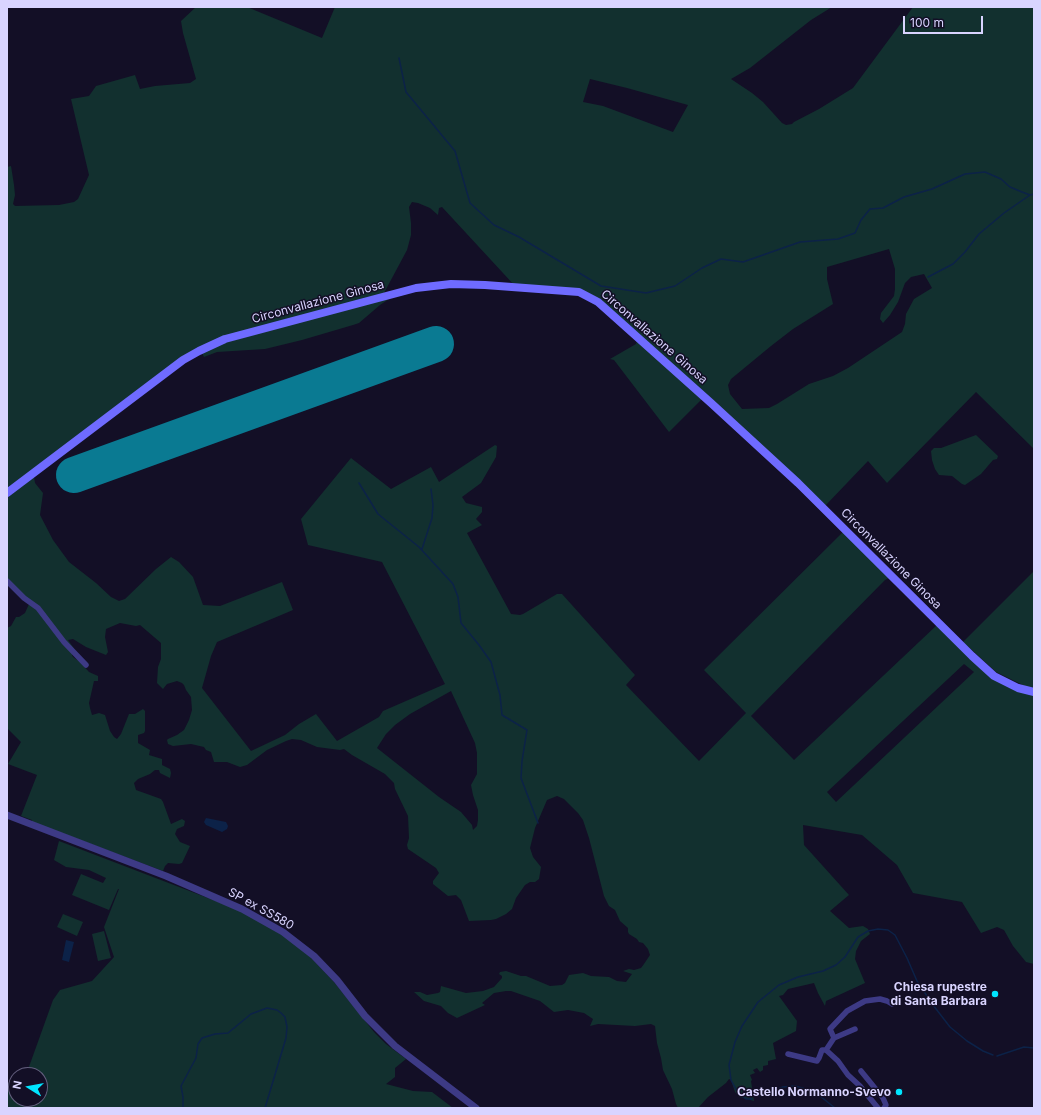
<!DOCTYPE html>
<html>
<head>
<meta charset="utf-8">
<style>
  body { margin:0 }
  #map { position:relative; width:1041px; height:1115px; overflow:hidden; background:#130f26; font-family:Inter,sans-serif }
  canvas { display:block }
  .frame { position:absolute; inset:0; border:8px solid #d9d4ff; pointer-events:none }
  .north { position:absolute; left:8px; top:1067px; width:40px; height:40px; box-sizing:border-box; background:#130f26; border:1px solid #625e7d; border-radius:50%; rotate:281deg; font-size:11px; font-weight:700; line-height:16px; text-align:center; color:#d9d4ff }
  .north::after { content:''; display:block; margin:auto; width:14px; height:18px; background:#00e5ff; clip-path:polygon(50% 0,100% 100%,50% 72%,0 100%) }
  .scale { position:absolute; left:903px; top:16px; width:80px; height:18px; box-sizing:border-box; border:2px solid #d9d4ff; border-top:0; padding-left:5px; font-size:12px; line-height:14px; white-space:nowrap; color:#d9d4ff; -webkit-text-stroke:3px #130f26; paint-order:stroke }
</style>
</head>
<body>
<div id="map">
<canvas width="1041" height="1115"></canvas>
<div class="frame"></div>
<div class="north">N</div>
<div class="scale">100 m</div>
</div>
<script>
const ctx = document.querySelector('canvas').getContext('2d');
ctx.lineJoin = 'round';
function fill(path, color) {
  ctx.fillStyle = color;
  ctx.fill(path, 'evenodd');
}
function shape(rows) {
  const path = new Path2D();
  for (const r of rows) {
    path.moveTo(r[0], r[1]);
    for (let i = 2; i < r.length; i += 2) path.lineTo(r[i], r[i + 1]);
  }
  return path;
}
function stroke(path, color, width, dash) {
  ctx.strokeStyle = color;
  ctx.lineWidth = width;
  ctx.lineCap = dash ? 'butt' : 'round';
  ctx.setLineDash(dash || []);
  ctx.stroke(path);
}
function label(font, color, halo, rows, align = 'center') {
  ctx.font = font + ' Inter,sans-serif';
  ctx.lineWidth = 3;
  ctx.setLineDash([]);
  ctx.textBaseline = 'middle';
  ctx.strokeStyle = halo;
  ctx.fillStyle = color;
  for (const [text, x, y, turn = 0] of rows) {
    ctx.save();
    ctx.translate(x, y);
    ctx.rotate((+turn || 0) * Math.PI / 180);
    ctx.textAlign = isNaN(turn) ? turn : align;
    if (halo) ctx.strokeText(text, 0, 0);
    ctx.fillText(text, 0, 0);
    ctx.restore();
  }
}
fill(shape([
  [196,7,247,7,322,38,335,7,832,7,811,20,750,68,731,79,752,93,763,102,782,123,786,125,792,124,794,122,819,109,853,88,913,7,1034,7,1034,449,976,392,887,483,868,461,825,506,596,297,515,286,442,207,439,208,438,215,430,208,418,203,412,202,409,207,411,223,411,235,407,250,384,293,212,343,7,492,7,167,11,166,14,185,15,195,13,204,15,206,59,205,74,202,78,199,89,175,71,99,89,96,96,86,135,75,140,89,155,86,190,83,196,79,183,33,181,21],
  [590,79,627,88,688,105,673,132,603,106,583,102],
  [889,249,895,269,895,289,894,296,881,313,880,319,883,323,890,315,898,302,905,283,911,277,924,274,932,288,914,299,906,314,905,324,902,332,848,368,833,376,809,384,777,404,769,408,742,409,730,394,728,385,731,379,771,346,793,329,833,304,827,279,827,267],
  [392,297,380,305,359,323,353,325,302,340,265,349,217,352,204,357,202,353,223,343],
  [637,340,702,399,669,432,614,360,610,359,636,344],
  [976,435,998,456,997,459,993,460,981,474,965,485,962,484,952,476,939,475,935,469,932,460,931,451,934,448,941,448],
  [495,445,497,446,496,457,481,483,462,497,466,503,482,507,482,512,476,519,482,525,467,533,511,614,520,615,523,614,557,594,562,594,635,675,626,685,699,761,746,713,704,670,843,532,889,578,885,580,751,716,794,760,937,625,974,662,1034,695,1034,964,1026,962,1013,946,1004,930,997,927,981,933,962,902,913,893,897,865,862,835,803,825,804,845,849,895,830,911,849,928,863,926,868,929,870,934,861,941,856,951,855,959,865,983,826,1001,825,1006,818,993,814,983,788,989,783,995,779,996,797,1021,796,1031,773,1043,776,1059,768,1061,768,1065,763,1066,763,1070,760,1072,757,1068,753,1070,755,1073,750,1075,752,1080,751,1081,754,1101,739,1097,735,1092,731,1080,729,1079,726,1083,708,1097,698,1108,678,1108,676,1104,672,1089,663,1070,661,1058,657,1043,655,1026,651,1024,635,1026,598,1024,590,1026,593,1019,584,1013,568,1010,554,1012,540,1001,511,991,506,991,494,993,482,1003,485,1005,457,1018,448,1013,441,1006,424,1001,414,992,420,992,427,995,438,993,440,992,441,986,466,993,483,991,494,987,502,978,502,976,499,974,500,972,506,971,521,976,526,976,550,986,562,985,565,983,569,975,583,973,591,976,609,977,617,981,626,982,632,974,623,971,629,969,634,970,641,968,644,964,650,955,648,949,643,943,639,942,637,939,629,934,628,932,628,928,620,921,615,910,609,906,604,896,589,838,583,820,578,813,564,799,557,796,547,800,535,828,530,848,533,857,541,867,539,879,535,882,530,882,525,885,516,898,512,909,506,914,496,919,491,920,469,921,461,900,456,895,448,896,433,884,433,881,439,873,436,868,408,849,407,845,409,838,408,816,395,789,394,783,385,774,352,755,344,749,340,750,317,747,301,740,292,739,286,741,267,750,247,765,240,767,227,762,214,762,211,752,206,750,204,747,191,744,173,746,168,744,167,740,168,739,177,735,184,730,189,720,192,710,191,697,186,690,184,685,182,683,177,681,167,684,163,689,157,683,158,667,161,659,161,643,140,625,136,626,120,623,106,629,105,637,108,652,106,655,86,647,73,639,68,640,75,650,73,650,72,655,73,657,80,662,89,672,98,676,98,681,94,681,89,703,90,708,92,715,99,713,105,715,110,731,114,737,117,739,121,734,129,714,135,714,143,709,145,711,145,731,144,733,138,735,138,743,150,750,149,755,162,759,162,765,170,769,171,773,170,778,160,773,159,770,155,770,150,774,138,779,134,783,136,790,161,799,163,802,171,824,182,819,185,821,184,826,177,829,175,834,180,842,190,846,182,863,179,864,168,863,165,866,163,871,32,822,32,820,21,816,37,775,8,764,21,742,7,728,7,628,11,626,16,617,19,617,25,613,29,604,7,581,7,498,34,477,35,483,43,493,40,515,53,540,69,562,96,583,111,597,119,601,125,599,156,569,171,557,179,562,193,577,203,605,220,606,282,582,293,610,217,642,211,656,202,688,251,751,285,735,299,724,316,714,337,741,379,717,383,711,445,684,382,562,308,545,301,519,351,458,391,489,431,467,439,482],
  [964,664,974,672,836,802,827,792],
  [451,691,475,743,477,753,477,774,471,785,473,795,478,810,478,820,477,826,473,830,472,825,461,812,439,797,377,748,386,734,395,725,410,714],
  [1034,571,1034,688,1027,687,996,672,963,642],
  [59,841,247,913,298,944,334,982,374,1032,386,1044,406,1059,395,1068,395,1077,386,1084,413,1091,432,1092,453,1108,7,1108,7,1083,16,1086,16,1099,40,1099,40,1075,25,1075,30,1064,53,1000,60,990,92,981,114,957,104,927,119,889,118,889,109,910,72,895,81,874,103,883,106,878,89,870,66,867,54,860],
  [63,914,83,922,77,936,57,927],
  [104,931,111,958,98,961,92,934]
]), '#12302f');
fill(shape([
  [206,818,226,822,228,826,227,829,222,832,206,825,204,822],
  [66,940,74,942,69,962,62,960]
]), '#0c2248');
stroke(shape([
  [399,58,406,92,455,151,470,203,494,225,519,237,601,286,646,293,675,286,702,268,721,259,743,262,800,242,838,239,855,233,861,220,870,209,883,208,904,197,932,189,965,174,985,172,1001,179,1010,187,1022,192,1030,195,1034,194],
  [928,277,953,264,965,252,979,234,1004,213,1030,195],
  [359,483,378,514,419,547,453,584,458,597,461,623,479,645,491,662,500,695,502,715,527,730,522,761,521,778,538,823],
  [422,549,432,518,433,505,431,489],
  [997,1056,1024,1047,1034,1048],
  [759,1096,783,1087,795,1086,809,1090,820,1096,835,1108],
  [752,1099,746,1099,738,1093,731,1080,729,1065,735,1042,742,1026,758,1002,779,985,798,977,823,971,836,965,845,957,858,937,868,931,878,929,888,930,895,935,907,958,917,981,933,1005,950,1027,967,1041,983,1051,993,1055],
  [183,1108,183,1097,181,1086,196,1058,198,1044,202,1038,215,1034,228,1033,251,1014,267,1008,277,1010,281,1013,285,1017,287,1027,286,1038,265,1108]
]), '#0c2248', 1.5);
stroke(shape([
  [74,475,436,344]
]), '#0a7a92', 36);
stroke(shape([
  [7,581,24,598,38,608,64,642,86,665],
  [834,1038,830,1029,847,1011,865,1001,880,999,887,1001,892,1004],
  [826,1050,838,1061,848,1075,860,1086,878,1108],
  [826,1050,834,1038,855,1029],
  [788,1054,817,1061,819,1058,822,1050,826,1050],
  [861,1071,883,1098,886,1105,884,1108]
]), '#3d3a85', 5.5);
stroke(shape([
  [7,815,166,876,242,909,283,932,314,956,337,980,365,1016,395,1046,476,1108]
]), '#3d3a85', 7);
stroke(shape([
  [7,493,183,360,199,351,225,339,416,288,451,284,485,285,579,292,598,302,711,403,798,483,972,656,994,676,1018,688,1034,692]
]), '#6f6bff', 8);
for (const [x, y, r, color] of [
  [995,994,4,"#00e5ff"],
  [899,1092,4,"#00e5ff"]
]) {
  const dot = new Path2D();
  dot.arc(x, y, r, 0, 2 * Math.PI);
  ctx.fillStyle = color;
  ctx.fill(dot);
  stroke(dot, '#130f26', 1.5);
}
label('12px', '#d9d4ff', '#130f26', [
  ["Circonvallazione Ginosa",318,302,-15],
  ["Circonvallazione Ginosa",654,337,41],
  ["Circonvallazione Ginosa",891,559,45],
  ["SP ex SS580",261,909,29]
]);
label('bold 12px', '#d9d4ff', '#130f26', [
  ["Chiesa rupestre",987,987],
  ["di Santa Barbara",987,1001],
  ["Castello Normanno-Svevo",891,1092]
], 'right');
</script>
</body>
</html>
